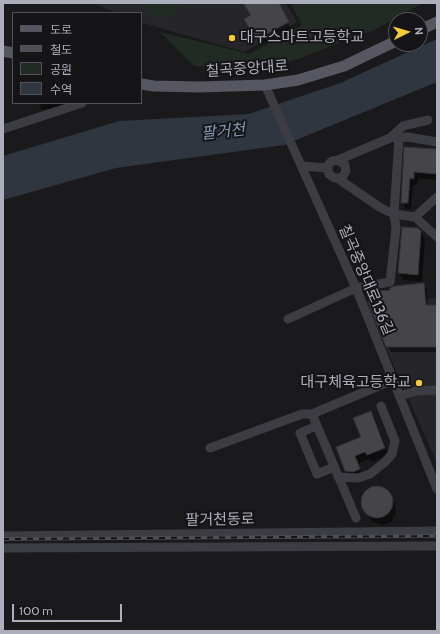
<!DOCTYPE html>
<html>
<head>
<meta charset="utf-8">
<style>
  body { margin:0 }
  #map { position:relative; width:440px; height:634px; overflow:hidden; background:#1a191c; font-family:Cabin,"Noto Sans KR",sans-serif }
  canvas { display:block }
  .frame { position:absolute; inset:0; border:4px solid #acafbb; pointer-events:none }
  .legend { position:absolute; left:12px; top:12px; width:130px; height:92px; box-sizing:border-box; background:#151417; border:1px solid #515259; margin:0; padding:5px 7px; list-style:none; font-size:12px; color:#acafbb }
  .legend li { display:flex; align-items:center; gap:8px; height:20px }
  .legend b { width:20px; border:1px solid #515259 }
  .north { position:absolute; left:388px; top:12px; width:40px; height:40px; box-sizing:border-box; background:#151417; border:1px solid #515259; border-radius:50%; rotate:85deg; font-size:11px; font-weight:700; line-height:16px; text-align:center; color:#acafbb }
  .north::after { content:''; display:block; margin:auto; width:14px; height:18px; background:#f2cb3b; clip-path:polygon(50% 0,100% 100%,50% 72%,0 100%) }
  .scale { position:absolute; left:12px; top:604px; width:110px; height:18px; box-sizing:border-box; border:2px solid #acafbb; border-top:0; padding-left:5px; font-size:12px; line-height:14px; white-space:nowrap; color:#acafbb; -webkit-text-stroke:3px #151417; paint-order:stroke }
</style>
</head>
<body>
<div id="map">
<canvas width="440" height="634"></canvas>
<div class="frame"></div>
<ul class="legend">
<li><b style="height:5px;background:#565760"></b>도로</li>
<li><b style="height:5px;background:#4d4e56"></b>철도</li>
<li><b style="height:11px;background:#212a23"></b>공원</li>
<li><b style="height:11px;background:#2f3640"></b>수역</li>
</ul>
<div class="north">N</div>
<div class="scale">100 m</div>
</div>
<script>
const ctx = document.querySelector('canvas').getContext('2d');
ctx.lineJoin = 'round';
function fill(path, color) {
  ctx.fillStyle = color;
  ctx.fill(path, 'evenodd');
}
function shape(rows) {
  const path = new Path2D();
  for (const r of rows) {
    if (r.length === 3) {
      path.moveTo(r[0] + r[2], r[1]);
      path.arc(r[0], r[1], r[2], 0, 2 * Math.PI);
      continue;
    }
    path.moveTo(r[0], r[1]);
    for (let i = 2; i < r.length; i += 2) path.lineTo(r[i], r[i + 1]);
  }
  return path;
}
function stroke(path, color, width, dash) {
  ctx.strokeStyle = color;
  ctx.lineWidth = width;
  ctx.lineCap = dash ? 'butt' : 'round';
  ctx.setLineDash(dash || []);
  ctx.stroke(path);
}
function label(font, color, halo, rows, align = 'center') {
  ctx.font = font + ' Cabin,"Noto Sans KR",sans-serif';
  ctx.lineWidth = 4;
  ctx.setLineDash([]);
  ctx.textBaseline = 'middle';
  ctx.strokeStyle = halo;
  ctx.fillStyle = color;
  for (const [text, x, y, turn = 0] of rows) {
    ctx.save();
    ctx.translate(x, y);
    ctx.rotate((+turn || 0) * Math.PI / 180);
    ctx.textAlign = isNaN(turn) ? turn : align;
    if (halo) ctx.strokeText(text, 0, 0);
    ctx.fillText(text, 0, 0);
    ctx.restore();
  }
}
fill(shape([
  [92,3,286,3,297,22,245,52,143,23,141,23,141,13,117,13],
  [437,298,437,463,366,303]
]), '#262529');
fill(shape([
  [143,3,189,3,162,20,151,16],
  [290,3,423,3,376,29,298,59,259,69,194,66,160,32,250,54,302,25]
]), '#212a23');
fill(shape([
  [437,39,437,82,284,145,116,168,3,200,3,156,119,121,249,114,340,83]
]), '#2f3640');
fill(shape([
  [244,3,278,3,291,28,260,45,246,19,252,16],
  [38,103,67,103,68,107,42,110],
  [405,148,437,150,437,180,418,178,417,185,413,185,411,209,406,209,402,202],
  [421,232,425,239,422,282,403,280,399,273],
  [423,284,427,290,428,306,437,306,437,352,391,352,387,346,391,291],
  [370,412,375,419,389,455,372,462,370,459,358,464,363,477,350,479,346,471,362,438],
  [374,487,383,489,390,496,395,504,396,513,391,522,387,524,382,525,372,522,362,506,363,496,366,492]
]), '#0007');
const building = shape([
  [243,3,279,3,289,22,256,40,244,19,251,15,243,3],
  [404,147,437,149,437,174,414,172,414,179,410,178,408,203,401,203,404,147],
  [402,227,418,228,421,231,418,275,398,273,402,227],
  [424,283,426,305,437,305,437,347,386,347,369,304,368,292,390,290,390,288,395,286,424,283],
  [371,411,385,448,367,455,365,452,355,456,360,469,353,472,345,471,336,447,361,437,353,418,371,411],
  [377,502,16]
]);
fill(building, '#444449');
stroke(building, '#343338', 1);
stroke(shape([
  [265,85,356,288,437,489],
  [3,129,82,103],
  [395,138,408,137,437,142],
  [338,160,345,165,346,171,343,176,340,178,334,178,329,174,328,171,328,165,332,161,338,160,390,138,403,126,428,120],
  [302,166,328,168],
  [337,178,381,208,394,214,415,217,437,237],
  [415,217,437,197],
  [288,319,356,288,390,282,396,228,394,214,399,137],
  [399,396,417,391,437,390],
  [316,426,300,433,317,474,334,467],
  [210,448,302,414,312,414],
  [338,477,358,478,370,474,385,462,392,454,395,441,381,406],
  [356,518,312,414,393,380],
  [3,536,437,531],
  [3,548,437,546]
]), '#3c3c43', 9);
stroke(shape([
  [420,30,437,22],
  [3,51,13,53],
  [141,84,154,86,199,87,265,85,298,80,344,66,396,41]
]), '#565760', 11);
const rail = shape([
  [3,539,437,536]
]);
stroke(rail, '#4d4e56', 3.5);
stroke(rail, '#151417', 2, [6]);
for (const [x, y, r, color] of [
  [232,38,4,"#f2cb3b"],
  [419,383,4,"#f2cb3b"]
]) {
  const dot = new Path2D();
  dot.arc(x, y, r, 0, 2 * Math.PI);
  ctx.fillStyle = color;
  ctx.fill(dot);
  stroke(dot, '#151417', 1.5);
}
label('15px', '#acafbb', '#151417', [
  ["대구스마트고등학교",240,38],
  ["대구체육고등학교",411,383,"right"]
], 'left');
label('15px', '#acafbb', '#151417', [
  ["칠곡중앙대로",247,69,-4],
  ["칠곡중앙대로136길",366,280,67],
  ["팔거천동로",220,520,-1]
]);
label('italic 16px', '#8498b5', '#151417', [
  ["팔거천",223,132,-6]
]);
</script>
</body>
</html>
